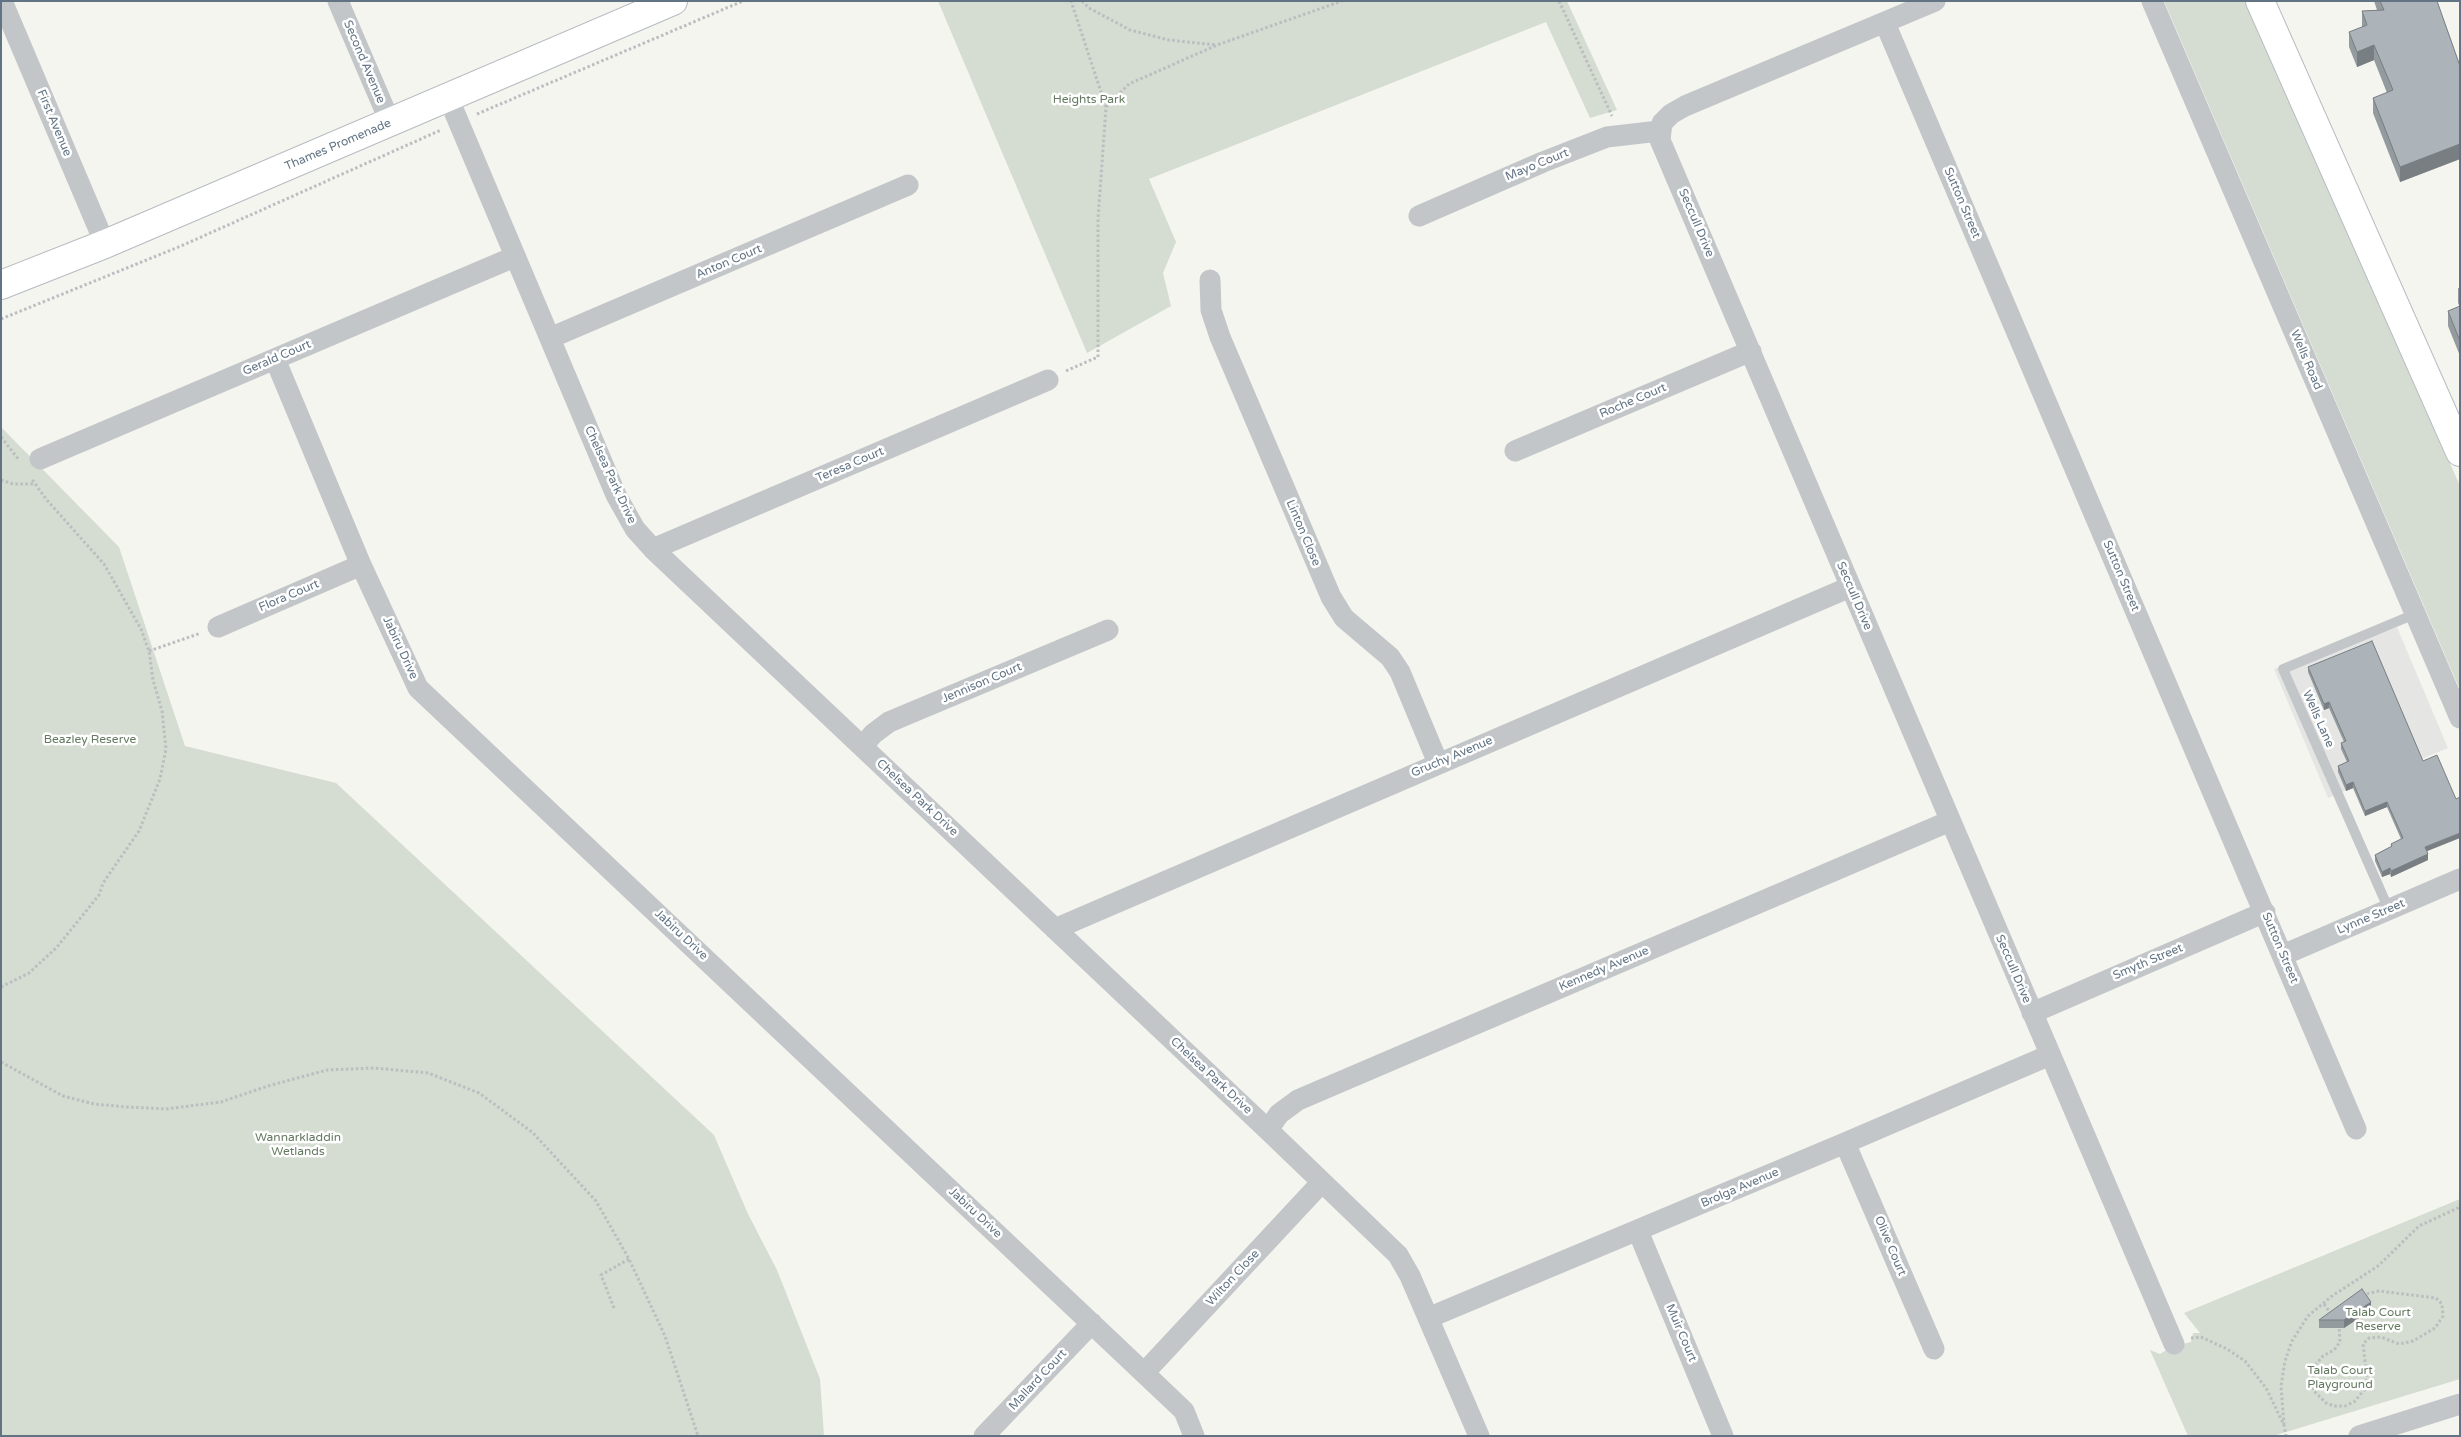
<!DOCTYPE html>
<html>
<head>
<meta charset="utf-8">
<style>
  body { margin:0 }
  #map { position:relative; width:2461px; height:1437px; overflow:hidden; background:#f5f5f0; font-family:"Varela Round",sans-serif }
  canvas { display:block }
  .frame { position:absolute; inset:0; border:2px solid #627484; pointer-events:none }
</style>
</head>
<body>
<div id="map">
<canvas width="2461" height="1437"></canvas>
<div class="frame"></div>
</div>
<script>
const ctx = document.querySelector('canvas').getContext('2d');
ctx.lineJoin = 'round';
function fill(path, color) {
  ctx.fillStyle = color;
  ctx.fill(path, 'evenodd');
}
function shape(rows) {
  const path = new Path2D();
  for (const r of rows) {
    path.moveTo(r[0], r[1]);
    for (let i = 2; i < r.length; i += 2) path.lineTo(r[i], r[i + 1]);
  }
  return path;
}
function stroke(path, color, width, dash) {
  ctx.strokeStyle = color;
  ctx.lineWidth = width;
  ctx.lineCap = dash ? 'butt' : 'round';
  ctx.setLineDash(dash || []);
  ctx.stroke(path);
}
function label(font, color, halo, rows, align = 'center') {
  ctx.font = font + ' "Varela Round",sans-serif';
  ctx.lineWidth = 5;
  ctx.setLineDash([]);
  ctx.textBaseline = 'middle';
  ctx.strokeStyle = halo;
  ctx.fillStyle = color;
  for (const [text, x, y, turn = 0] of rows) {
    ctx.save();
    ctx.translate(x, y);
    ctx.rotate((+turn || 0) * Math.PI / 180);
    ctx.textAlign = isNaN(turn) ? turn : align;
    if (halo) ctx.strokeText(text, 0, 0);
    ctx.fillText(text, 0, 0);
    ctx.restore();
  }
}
fill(shape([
  [2397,627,2448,748,2328,798,2274,669]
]), '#e5e6e4');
fill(shape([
  [938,1,1567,1,1617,110,1590,118,1546,22,1149,179,1176,242,1163,273,1171,306,1087,353],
  [2164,1,2246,1,2460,486,2460,690],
  [1,427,119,547,185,746,336,783,714,1135,748,1214,777,1270,820,1379,824,1436,1,1436],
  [2460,1199,2460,1379,2273,1436,2188,1436,2150,1350,2160,1354,2171,1347,2191,1342,2193,1333,2200,1333,2184,1313]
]), '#d5dcd1');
const secondary = shape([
  [2260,1,2460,452],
  [1,285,105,244,673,1]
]);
stroke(secondary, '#b6bbc0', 30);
stroke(shape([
  [1082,1,1089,8,1130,30,1169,40,1216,45],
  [1559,1,1612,116],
  [1106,107,1129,84,1217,45,1342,1],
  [477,114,743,1],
  [1,319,181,246,441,130],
  [1066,371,1098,357,1098,219,1106,107,1071,1],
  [1,437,19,460],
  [1,480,13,484,35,484],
  [149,651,201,633],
  [1,987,29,973,57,947,99,895,103,883,139,831,160,779,166,749,162,711,153,680,149,651,141,629,104,564,46,499,31,478],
  [1,1062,63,1096,94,1104,127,1107,166,1109,221,1102,268,1086,327,1070,374,1068,428,1073,479,1093,532,1132,596,1201,629,1259,665,1336,698,1436],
  [2324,1304,2332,1315],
  [614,1308,601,1275,629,1259],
  [2339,1324,2340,1342,2334,1350,2323,1356,2316,1364,2312,1380,2313,1390,2326,1403,2334,1406,2345,1406,2354,1402,2365,1389,2367,1378,2363,1344,2369,1338,2381,1337,2399,1344,2413,1341,2435,1328,2443,1316,2442,1304,2436,1298,2379,1291,2362,1295],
  [2191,1338,2201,1337,2227,1349,2245,1361,2266,1388,2284,1425,2286,1436],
  [2284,1425,2281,1386,2285,1361,2292,1341,2308,1316,2332,1296,2378,1266,2419,1226,2460,1207]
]), '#bbbec0', 3, [2.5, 2.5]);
stroke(shape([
  [2389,910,2283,669,2415,614]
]), '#c2c6c9', 10);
stroke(shape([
  [2,1,105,244],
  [338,1,390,122],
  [1935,1,1685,106,1671,114,1662,123,1660,140,2174,1344],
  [2152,1,2460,718],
  [1885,23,2356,1129],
  [448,97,616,495,635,529,653,549,1268,1130,1398,1255,1410,1276,1479,1436],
  [1419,216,1543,162,1607,137,1659,131],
  [1210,280,1211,310,1220,337,1331,597,1344,618,1390,657,1400,672,1438,763],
  [550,338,908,185],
  [275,359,361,565,418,688,1144,1373,1184,1411,1194,1436],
  [1515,451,1751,351],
  [40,459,514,257],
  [653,549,1048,380],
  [218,627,361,565],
  [863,746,873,734,889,722,1108,630],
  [1055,929,1850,587],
  [2283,955,2460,879],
  [2032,1013,2265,912],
  [1268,1130,1279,1114,1298,1100,1950,821],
  [1845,1143,1934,1349],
  [1638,1231,1723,1436],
  [1428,1318,1845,1143,2050,1055],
  [1144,1373,1322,1182],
  [984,1436,1092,1323],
  [2359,1436,2460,1404]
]), '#c2c6c9', 21);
stroke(secondary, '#fff', 28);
fill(shape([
  [2374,1,2437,1,2460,66,2460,159,2400,182,2373,113,2373,98,2387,93,2374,60,2357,67,2349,47,2349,32,2362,27,2362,11,2377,10],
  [2458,288,2460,288,2460,356,2448,326,2448,311,2460,307,2458,303],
  [2308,667,2427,851,2428,860,2391,877,2390,874,2382,877,2375,861,2375,855,2391,847,2391,844,2401,839,2387,807,2365,816,2353,788,2346,791,2338,772,2338,766,2347,762,2341,749,2341,743,2344,742,2329,708,2324,710,2308,672],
  [2371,1310,2344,1328,2319,1328,2319,1320]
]), '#949b9f');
fill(shape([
  [2374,45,2374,60,2357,67,2357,52],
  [2460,144,2460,159,2400,182,2400,167],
  [2329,702,2329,708,2324,710,2324,704],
  [2353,782,2353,788,2346,791,2346,785],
  [2387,802,2387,807,2365,816,2365,811],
  [2460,833,2460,838,2425,852,2425,847],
  [2428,854,2428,860,2391,877,2391,871],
  [2390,868,2390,874,2382,877,2382,872],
  [2371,1302,2371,1310,2344,1328,2344,1320]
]), '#787e82');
const building = shape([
  [2380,1,2437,1,2460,66,2460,144,2400,167,2373,98,2393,90,2374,45,2357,52,2349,32,2367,25,2362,11,2384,10,2380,1],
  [2460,306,2460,341,2448,311,2460,306],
  [2372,641,2423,761,2437,755,2456,799,2460,797,2460,833,2425,847,2428,854,2391,871,2390,868,2382,872,2375,855,2392,846,2391,844,2403,838,2387,802,2365,811,2353,782,2346,785,2338,766,2349,761,2341,743,2346,741,2329,702,2324,704,2308,667,2372,641],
  [2362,1289,2371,1302,2344,1320,2319,1320,2362,1289]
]);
fill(building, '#acb4b9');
stroke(building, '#787e82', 1);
label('12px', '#627484', '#fff', [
  ["Second Avenue",364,62,67],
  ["First Avenue",54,123,67],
  ["Thames Promenade",338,145,-23],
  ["Mayo Court",1537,165,-22],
  ["Sutton Street",1962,203,67],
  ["Seccull Drive",1696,223,67],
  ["Anton Court",729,262,-23],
  ["Gerald Court",277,358,-23],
  ["Wells Road",2306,360,67],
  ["Roche Court",1633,401,-23],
  ["Teresa Court",850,465,-23],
  ["Chelsea Park Drive",610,475,65],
  ["Linton Close",1303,533,67],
  ["Sutton Street",2121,576,67],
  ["Flora Court",289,596,-23],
  ["Seccull Drive",1854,596,67],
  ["Jabiru Drive",400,648,65],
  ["Jennison Court",982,683,-23],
  ["Wells Lane",2318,719,66],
  ["Gruchy Avenue",1452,757,-23],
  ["Chelsea Park Drive",917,798,43],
  ["Lynne Street",2371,917,-23],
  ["Jabiru Drive",681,935,43],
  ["Sutton Street",2280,948,67],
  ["Smyth Street",2148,962,-23],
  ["Kennedy Avenue",1604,969,-23],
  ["Seccull Drive",2013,969,67],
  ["Chelsea Park Drive",1211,1076,43],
  ["Brolga Avenue",1740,1188,-23],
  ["Jabiru Drive",975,1213,43],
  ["Olive Court",1890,1246,67],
  ["Wilton Close",1233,1278,-47],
  ["Muir Court",1681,1333,67],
  ["Mallard Court",1038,1380,-47]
]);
label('12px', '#657a61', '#fff', [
  ["Heights Park",1089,100],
  ["Beazley Reserve",90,740],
  ["Wannarkladdin",298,1138],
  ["Wetlands",298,1152],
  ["Talab Court",2378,1313],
  ["Reserve",2378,1327],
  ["Talab Court",2340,1371],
  ["Playground",2340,1385]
]);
</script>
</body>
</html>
